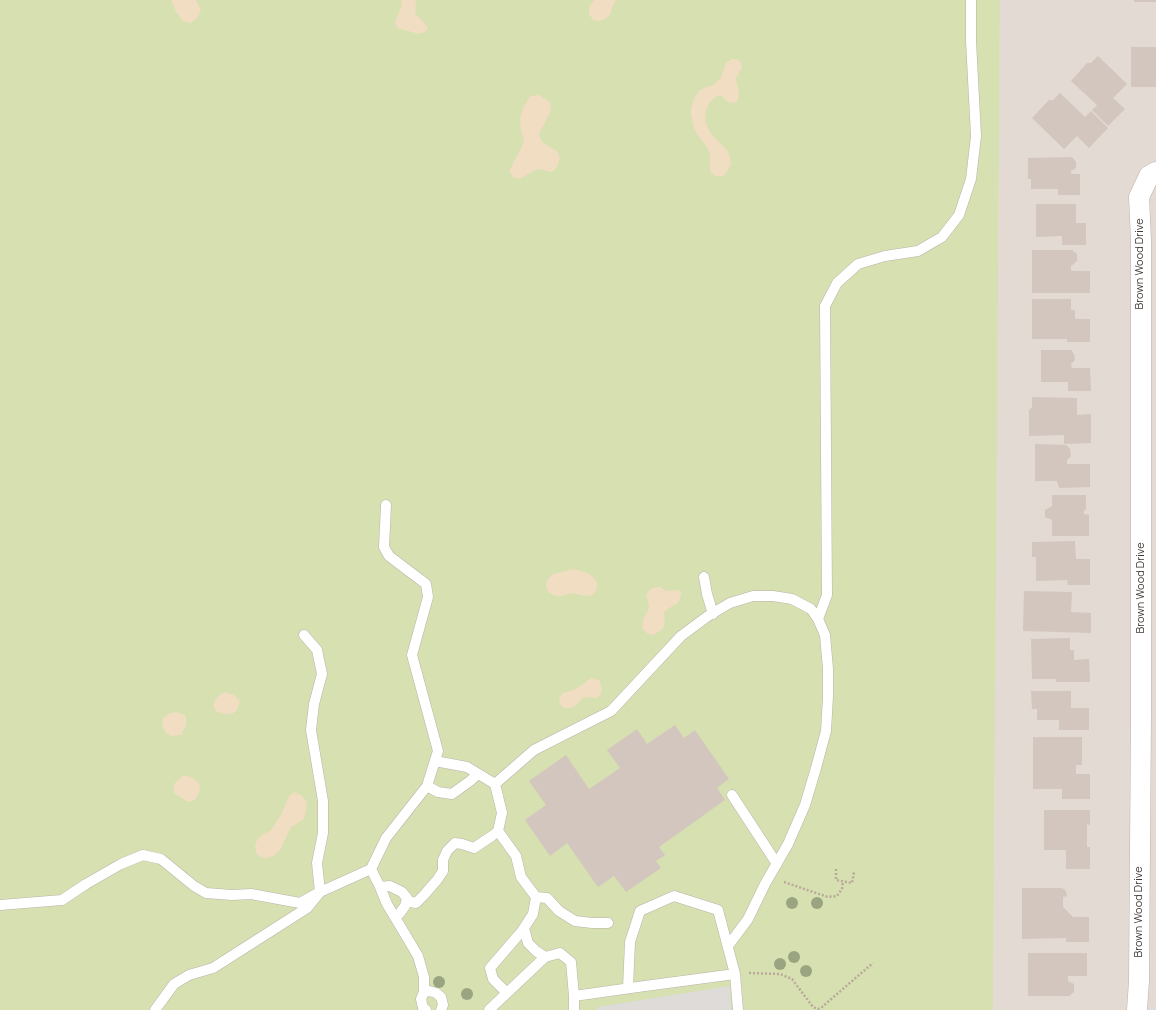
<!DOCTYPE html>
<html>
<head>
<meta charset="utf-8">
<style>
  body { margin:0 }
  canvas { display:block; background:#f0e9e4 }
</style>
</head>
<body>
<canvas width="1156" height="1010"></canvas>
<script>
const ctx = document.querySelector('canvas').getContext('2d');
ctx.lineJoin = 'round';
function fill(path, color) {
  ctx.fillStyle = color;
  ctx.fill(path, 'evenodd');
}
function shape(rows) {
  const path = new Path2D();
  for (const r of rows) {
    path.moveTo(r[0], r[1]);
    for (let i = 2; i < r.length; i += 2) path.lineTo(r[i], r[i + 1]);
  }
  return path;
}
function stroke(path, color, width, dash) {
  ctx.strokeStyle = color;
  ctx.lineWidth = width;
  ctx.lineCap = dash ? 'butt' : 'round';
  ctx.setLineDash(dash || []);
  ctx.stroke(path);
}
function label(font, color, halo, rows, align = 'center') {
  ctx.font = font + ' Manrope,sans-serif';
  ctx.lineWidth = 3;
  ctx.setLineDash([]);
  ctx.textBaseline = 'middle';
  ctx.strokeStyle = halo;
  ctx.fillStyle = color;
  for (const [text, x, y, turn = 0] of rows) {
    ctx.save();
    ctx.translate(x, y);
    ctx.rotate((+turn || 0) * Math.PI / 180);
    ctx.textAlign = isNaN(turn) ? turn : align;
    if (halo) ctx.strokeText(text, 0, 0);
    ctx.fillText(text, 0, 0);
    ctx.restore();
  }
}
fill(shape([
  [1000,0,1156,0,1156,1010,993,1010]
]), '#e3dad3');
fill(shape([
  [0,0,1000,0,993,1010,0,1010]
]), '#d6e0b0');
fill(shape([
  [171,0,196,0,201,10,197,18,191,23,183,21,176,12],
  [401,0,416,0,415,13,428,27,425,32,419,34,397,28,395,22,402,5],
  [594,0,616,0,612,7,611,13,606,19,599,21,593,20,589,14,589,7],
  [732,59,737,59,741,63,742,68,736,78,739,94,738,100,735,103,728,102,721,95,715,97,710,102,706,110,705,121,711,134,727,150,730,157,731,164,728,170,724,176,716,176,710,172,710,155,707,147,699,137,694,129,691,115,691,108,694,99,699,91,706,87,713,85,718,81,721,77,726,63],
  [539,95,550,102,551,111,539,134,542,142,557,151,560,158,557,167,552,172,539,169,533,171,520,179,513,177,509,171,524,142,521,131,520,118,523,108,530,96],
  [573,569,588,573,593,577,597,582,597,588,593,595,585,596,572,593,561,596,555,596,548,592,546,586,547,580,553,574],
  [655,587,660,587,666,591,677,590,681,592,681,596,678,603,666,610,664,613,665,622,663,629,653,635,648,634,642,628,643,619,648,611,649,605,646,596,649,590],
  [591,678,596,679,600,681,602,690,600,696,596,698,586,697,581,699,577,705,571,708,564,708,559,703,560,697,563,693,576,689],
  [224,692,234,695,240,701,237,710,232,714,224,714,216,711,213,705,217,697],
  [177,712,186,716,186,725,181,735,171,736,166,733,162,727,163,718,170,713],
  [183,775,191,777,200,784,199,793,195,800,188,802,174,793,174,784],
  [294,792,301,795,307,802,306,812,303,820,291,827,280,850,274,856,267,858,260,857,256,853,255,846,257,840,260,836,271,830,282,813,289,796]
]), '#f1ddc2');
fill(shape([
  [730,986,731,1010,597,1010,597,1007]
]), '#dedbd9');
fill(shape([
  [1134,0,1156,0,1156,2,1134,2],
  [1131,47,1156,47,1156,87,1131,87],
  [1098,56,1127,84,1113,98,1125,109,1108,126,1092,110,1097,105,1071,81,1087,63,1091,63],
  [1060,93,1085,117,1091,111,1108,128,1089,148,1077,136,1064,149,1032,118,1049,100,1053,100],
  [1072,157,1076,162,1076,168,1071,171,1071,174,1080,174,1080,195,1058,195,1058,189,1031,189,1031,179,1028,179,1028,158],
  [1036,204,1076,204,1076,223,1086,223,1086,245,1062,245,1062,236,1036,237],
  [1032,250,1072,250,1077,254,1077,261,1071,266,1071,271,1090,271,1090,293,1032,293],
  [1032,299,1071,299,1071,310,1075,310,1075,319,1090,319,1090,342,1067,342,1067,339,1032,339],
  [1041,350,1071,350,1074,354,1075,360,1071,364,1072,368,1090,368,1091,391,1068,391,1068,382,1041,382],
  [1032,397,1077,398,1077,415,1091,414,1091,443,1064,444,1064,435,1029,436,1029,410,1032,407],
  [1035,444,1066,445,1070,449,1071,456,1067,460,1067,464,1090,464,1090,487,1059,488,1057,481,1035,481],
  [1052,495,1086,495,1086,510,1084,510,1084,514,1089,515,1089,536,1052,536,1052,520,1045,517,1045,510,1052,506],
  [1075,541,1076,559,1090,559,1090,585,1068,585,1067,580,1036,581,1036,557,1032,557,1032,542],
  [1024,591,1072,592,1071,612,1091,613,1091,633,1023,631],
  [1070,638,1070,650,1074,650,1074,660,1089,659,1090,682,1056,682,1056,679,1032,679,1031,639],
  [1031,691,1071,691,1071,708,1089,708,1089,730,1059,730,1059,720,1037,720,1037,709,1032,709],
  [675,725,684,738,695,730,729,779,717,788,725,800,659,847,665,855,656,861,661,868,626,892,614,876,598,887,567,843,550,856,525,820,546,805,529,781,566,755,589,789,620,768,607,750,637,729,647,744],
  [1033,737,1082,737,1082,765,1076,765,1076,774,1090,774,1090,799,1062,799,1062,789,1033,789],
  [1044,810,1090,810,1090,825,1087,824,1087,847,1090,847,1090,869,1066,869,1066,850,1044,850],
  [1022,888,1062,888,1066,891,1067,896,1063,897,1063,907,1073,917,1089,917,1089,942,1066,942,1066,938,1022,939],
  [1028,953,1087,953,1087,976,1068,976,1068,981,1074,984,1074,992,1069,996,1028,996]
]), '#d3c6be');
const service = shape([
  [704,577,707,594,713,614],
  [818,619,827,595,825,306,837,283,858,264,885,256,918,251,942,237,959,215,971,179,976,136,971,41,971,0],
  [304,635,317,650,322,674,314,704,311,730,323,801,323,833,317,863,320,892,371,869,386,838,427,786,438,751,412,655,428,597,426,584,389,556,384,547,386,505],
  [435,761,467,767,495,784,534,750,611,711,681,636,708,616,730,603,753,596,773,596,792,599,811,609,818,619,825,635,828,669,828,696,826,731,816,768,805,805,788,844,765,884,748,919,728,946],
  [427,786,438,792,452,794,470,781,478,774],
  [732,795,777,864],
  [498,831,516,856,521,877,536,897,533,914,522,931,490,968,493,979,507,993],
  [371,869,380,887,387,904,418,956,424,977,424,992],
  [380,887,390,886,402,892,407,898,405,906,400,913,395,917],
  [536,897,547,898,559,911,575,921,592,923,608,923],
  [407,901,416,903,424,895,437,880,443,871,443,860,447,851,455,843,462,844,474,848,492,836,498,831,502,813,495,784],
  [0,905,62,900,86,884,121,864,143,855,161,859,194,886,206,893,232,895,251,894,300,903,320,892,307,908,213,968,189,975,174,984,155,1010],
  [524,928,528,943,536,951,545,957],
  [628,988,630,942,640,911,674,896,718,910,735,974,738,1010],
  [426,1010,423,1008,421,999,424,992,429,991,436,993,441,997,443,1005,441,1010],
  [489,1010,545,957,560,953,571,962,574,996],
  [574,1010,574,996,645,986,735,974]
]);
const minor = shape([
  [1137,1010,1139,981,1141,716,1141,240,1139,197,1149,176,1156,172]
]);
stroke(service, '#bdb2ab', 11);
stroke(minor, '#bdb2ab', 21);
stroke(shape([
  [836,869,836,880,852,883,854,872],
  [784,882,828,897,837,896,842,889,843,882],
  [749,973,780,974,792,979,813,1007,818,1009,822,1007,873,963]
]), '#baa89a', 2.5, [2, 2]);
stroke(service, '#fff', 10);
stroke(minor, '#fff', 20);
ctx.fillStyle = '#9aa480';
for (const [x, y] of [
  [792,903],
  [817,903],
  [794,957],
  [780,964],
  [806,971],
  [439,982],
  [467,994]
]) {
  ctx.beginPath();
  ctx.arc(x, y, 6, 0, 2 * Math.PI);
  ctx.fill();
}
label('11px', '#413935', '#fff', [
  ["Brown Wood Drive",1140,264,-90],
  ["Brown Wood Drive",1141,588,-90],
  ["Brown Wood Drive",1139,912,-90]
]);
</script>
</body>
</html>
